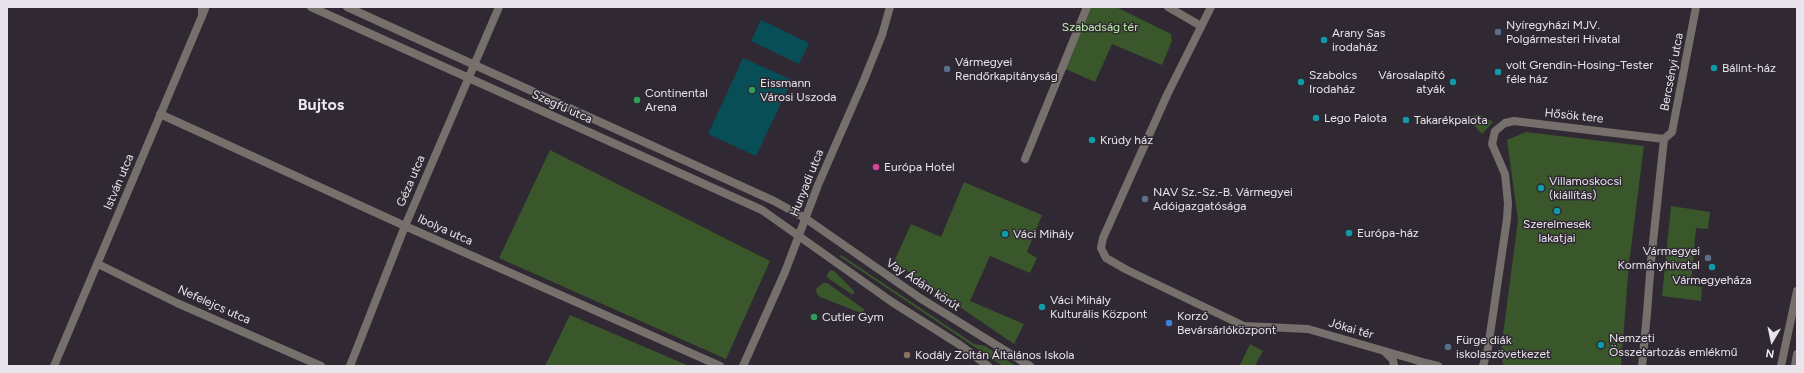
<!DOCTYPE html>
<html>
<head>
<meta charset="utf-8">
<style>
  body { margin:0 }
  #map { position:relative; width:1804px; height:373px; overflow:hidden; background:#302933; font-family:Figtree,sans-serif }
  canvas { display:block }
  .frame { position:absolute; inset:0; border:8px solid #e9e4eb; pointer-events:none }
  .north { position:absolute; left:1752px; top:321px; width:40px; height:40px; -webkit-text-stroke:3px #302933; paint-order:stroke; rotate:189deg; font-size:11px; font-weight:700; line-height:16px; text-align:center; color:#e9e4eb }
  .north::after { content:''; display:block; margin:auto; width:14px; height:18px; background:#e9e4eb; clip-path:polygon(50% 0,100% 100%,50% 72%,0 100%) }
</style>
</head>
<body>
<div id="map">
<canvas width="1804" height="373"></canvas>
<div class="frame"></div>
<div class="north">N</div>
</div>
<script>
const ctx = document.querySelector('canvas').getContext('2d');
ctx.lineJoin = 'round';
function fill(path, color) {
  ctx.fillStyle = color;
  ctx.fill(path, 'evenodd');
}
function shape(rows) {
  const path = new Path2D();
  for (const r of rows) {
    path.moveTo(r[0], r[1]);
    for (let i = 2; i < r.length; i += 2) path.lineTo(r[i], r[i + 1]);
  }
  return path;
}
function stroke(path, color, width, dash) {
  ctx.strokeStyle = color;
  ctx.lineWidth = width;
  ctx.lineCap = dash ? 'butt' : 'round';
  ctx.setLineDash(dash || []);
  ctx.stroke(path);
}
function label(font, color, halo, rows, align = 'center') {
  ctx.font = font + ' Figtree,sans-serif';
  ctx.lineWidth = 3;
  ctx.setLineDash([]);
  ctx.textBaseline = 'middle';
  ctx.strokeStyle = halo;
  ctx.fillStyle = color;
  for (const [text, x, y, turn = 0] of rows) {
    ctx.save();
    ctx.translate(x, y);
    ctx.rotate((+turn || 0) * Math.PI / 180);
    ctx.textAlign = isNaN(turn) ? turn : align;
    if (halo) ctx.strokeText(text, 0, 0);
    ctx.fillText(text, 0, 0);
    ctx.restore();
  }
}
fill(shape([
  [1087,7,1116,7,1171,34,1172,41,1162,65,1112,44,1095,82,1061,67],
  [1479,114,1493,122,1482,134,1468,118],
  [1526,132,1644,146,1629,263,1621,366,1503,366,1501,350,1518,220,1507,140],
  [550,150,770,261,726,359,499,258],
  [964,182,1042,215,1027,252,1037,258,1030,273,990,256,970,301,1024,324,1014,344,894,262,911,224,941,237],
  [1671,206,1710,212,1708,229,1696,228,1691,285,1702,287,1701,301,1662,296],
  [841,255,974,344,985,346,1016,366,1003,366,839,256],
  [830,270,834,271,854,291,854,294,851,294,828,278,827,275],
  [823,283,827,283,864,309,863,313,861,313,820,297,817,294,816,289],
  [570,315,689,366,545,366],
  [1250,344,1263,351,1255,366,1243,366,1240,365]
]), '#39572a');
fill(shape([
  [761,20,809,43,799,64,751,41],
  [743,58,792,80,756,156,708,134]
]), '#084e57');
stroke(shape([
  [1168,7,1201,26],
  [1211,7,1167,95,1103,238,1101,248,1106,258,1127,270,1244,326,1308,329,1426,363],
  [160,114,405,226,720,366],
  [1664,139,1672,132,1696,7],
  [1025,159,1087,7],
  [98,264,177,303,321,366],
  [1385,352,1393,360,1394,366],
  [1421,365,1426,363,1438,366],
  [54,366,205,9],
  [350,366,405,226,499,7],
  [1483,366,1488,348,1507,219,1508,203,1505,174,1492,144,1495,131,1505,123,1514,121,1664,139],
  [1642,366,1647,313,1651,261,1664,139]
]), '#76706c', 8);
stroke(shape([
  [311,7,762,210,892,302,960,345,988,366],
  [347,7,774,201,805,218,920,298,1030,366],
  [202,16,202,7],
  [743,366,785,272,818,185,864,80,882,35,890,7],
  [1781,366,1797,291],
  [1795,366,1797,354]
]), '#76706c', 8);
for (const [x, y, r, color] of [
  [1498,32,4,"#5c6f8a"],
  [1324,40,4,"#0f9aa8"],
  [1714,68,4,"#0f9aa8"],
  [947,69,4,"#5c6f8a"],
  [1498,72,4,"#0f9aa8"],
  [1301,82,4,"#0f9aa8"],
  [1453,82,4,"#0f9aa8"],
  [752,90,4,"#2e9e5b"],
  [637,100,4,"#2e9e5b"],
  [1316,118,4,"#0f9aa8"],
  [1406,120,4,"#0f9aa8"],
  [1092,140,4,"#0f9aa8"],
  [876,167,4,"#d1479c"],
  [1541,188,4,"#0f9aa8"],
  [1145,199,4,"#5c6f8a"],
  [1557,211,4,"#0f9aa8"],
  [1349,233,4,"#0f9aa8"],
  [1005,234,4,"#0f9aa8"],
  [1708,258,4,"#5c6f8a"],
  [1712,267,4,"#0f9aa8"],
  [1042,307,4,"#0f9aa8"],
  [814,317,4,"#2e9e5b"],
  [1169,323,4,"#3f7fe0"],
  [1601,345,4,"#0f9aa8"],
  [1448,347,4,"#5c6f8a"],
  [907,355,4,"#8d6e63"]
]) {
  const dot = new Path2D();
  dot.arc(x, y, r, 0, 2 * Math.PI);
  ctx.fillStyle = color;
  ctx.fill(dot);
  stroke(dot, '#302933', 1.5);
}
label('12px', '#e9e4eb', '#302933', [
  ["Nyíregyházi MJV.",1506,25],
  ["Polgármesteri Hivatal",1506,39],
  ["Arany Sas",1332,33],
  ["irodaház",1332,47],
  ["Vármegyei",955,62],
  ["Rendőrkapitányság",955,76],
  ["volt Grendin-Hosing-Tester",1506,65],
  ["féle ház",1506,79],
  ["Bálint-ház",1722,68],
  ["Szabolcs",1309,75],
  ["Irodaház",1309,89],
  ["Városalapító",1445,75,"right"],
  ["atyák",1445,89,"right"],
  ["Eissmann",760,83],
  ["Városi Uszoda",760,97],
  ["Continental",645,93],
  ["Arena",645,107],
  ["Lego Palota",1324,118],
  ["Takarékpalota",1414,120],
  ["Krúdy ház",1100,140],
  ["Európa Hotel",884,167],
  ["Villamoskocsi",1549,181],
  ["(kiállítás)",1549,195],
  ["NAV Sz.-Sz.-B. Vármegyei",1153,192],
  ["Adóigazgatósága",1153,206],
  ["Szerelmesek",1557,224,"center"],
  ["lakatjai",1557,238,"center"],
  ["Európa-ház",1357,233],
  ["Váci Mihály",1013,234],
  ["Vármegyei",1700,251,"right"],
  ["Kormányhivatal",1700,265,"right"],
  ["Vármegyeháza",1712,280,"center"],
  ["Váci Mihály",1050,300],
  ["Kulturális Központ",1050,314],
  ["Korzó",1177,316],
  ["Bevársárlóközpont",1177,330],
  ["Cutler Gym",822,317],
  ["Nemzeti",1609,338],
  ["Összetartozás emlékmű",1609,352],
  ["Fürge diák",1456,340],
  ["iskolaszövetkezet",1456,354],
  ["Kodály Zoltán Általános Iskola",915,355]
], 'left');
label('12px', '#bef1a7', '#302933', [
  ["Szabadság tér",1100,27]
]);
label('12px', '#e9e4eb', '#302933', [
  ["Bercsényi utca",1672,72,-79],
  ["Szegfű utca",562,107,24],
  ["Hősök tere",1574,116,6],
  ["Géza utca",411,181,-67],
  ["István utca",119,182,-67],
  ["Hunyadi utca",807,183,-68],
  ["Ibolya utca",445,230,24],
  ["Vay Ádám körút",923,285,33],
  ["Nefelejcs utca",214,305,24],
  ["Jókai tér",1351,329,16]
]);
label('bold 16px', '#e9e4eb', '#302933', [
  ["Bujtos",321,105]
]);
</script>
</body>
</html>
